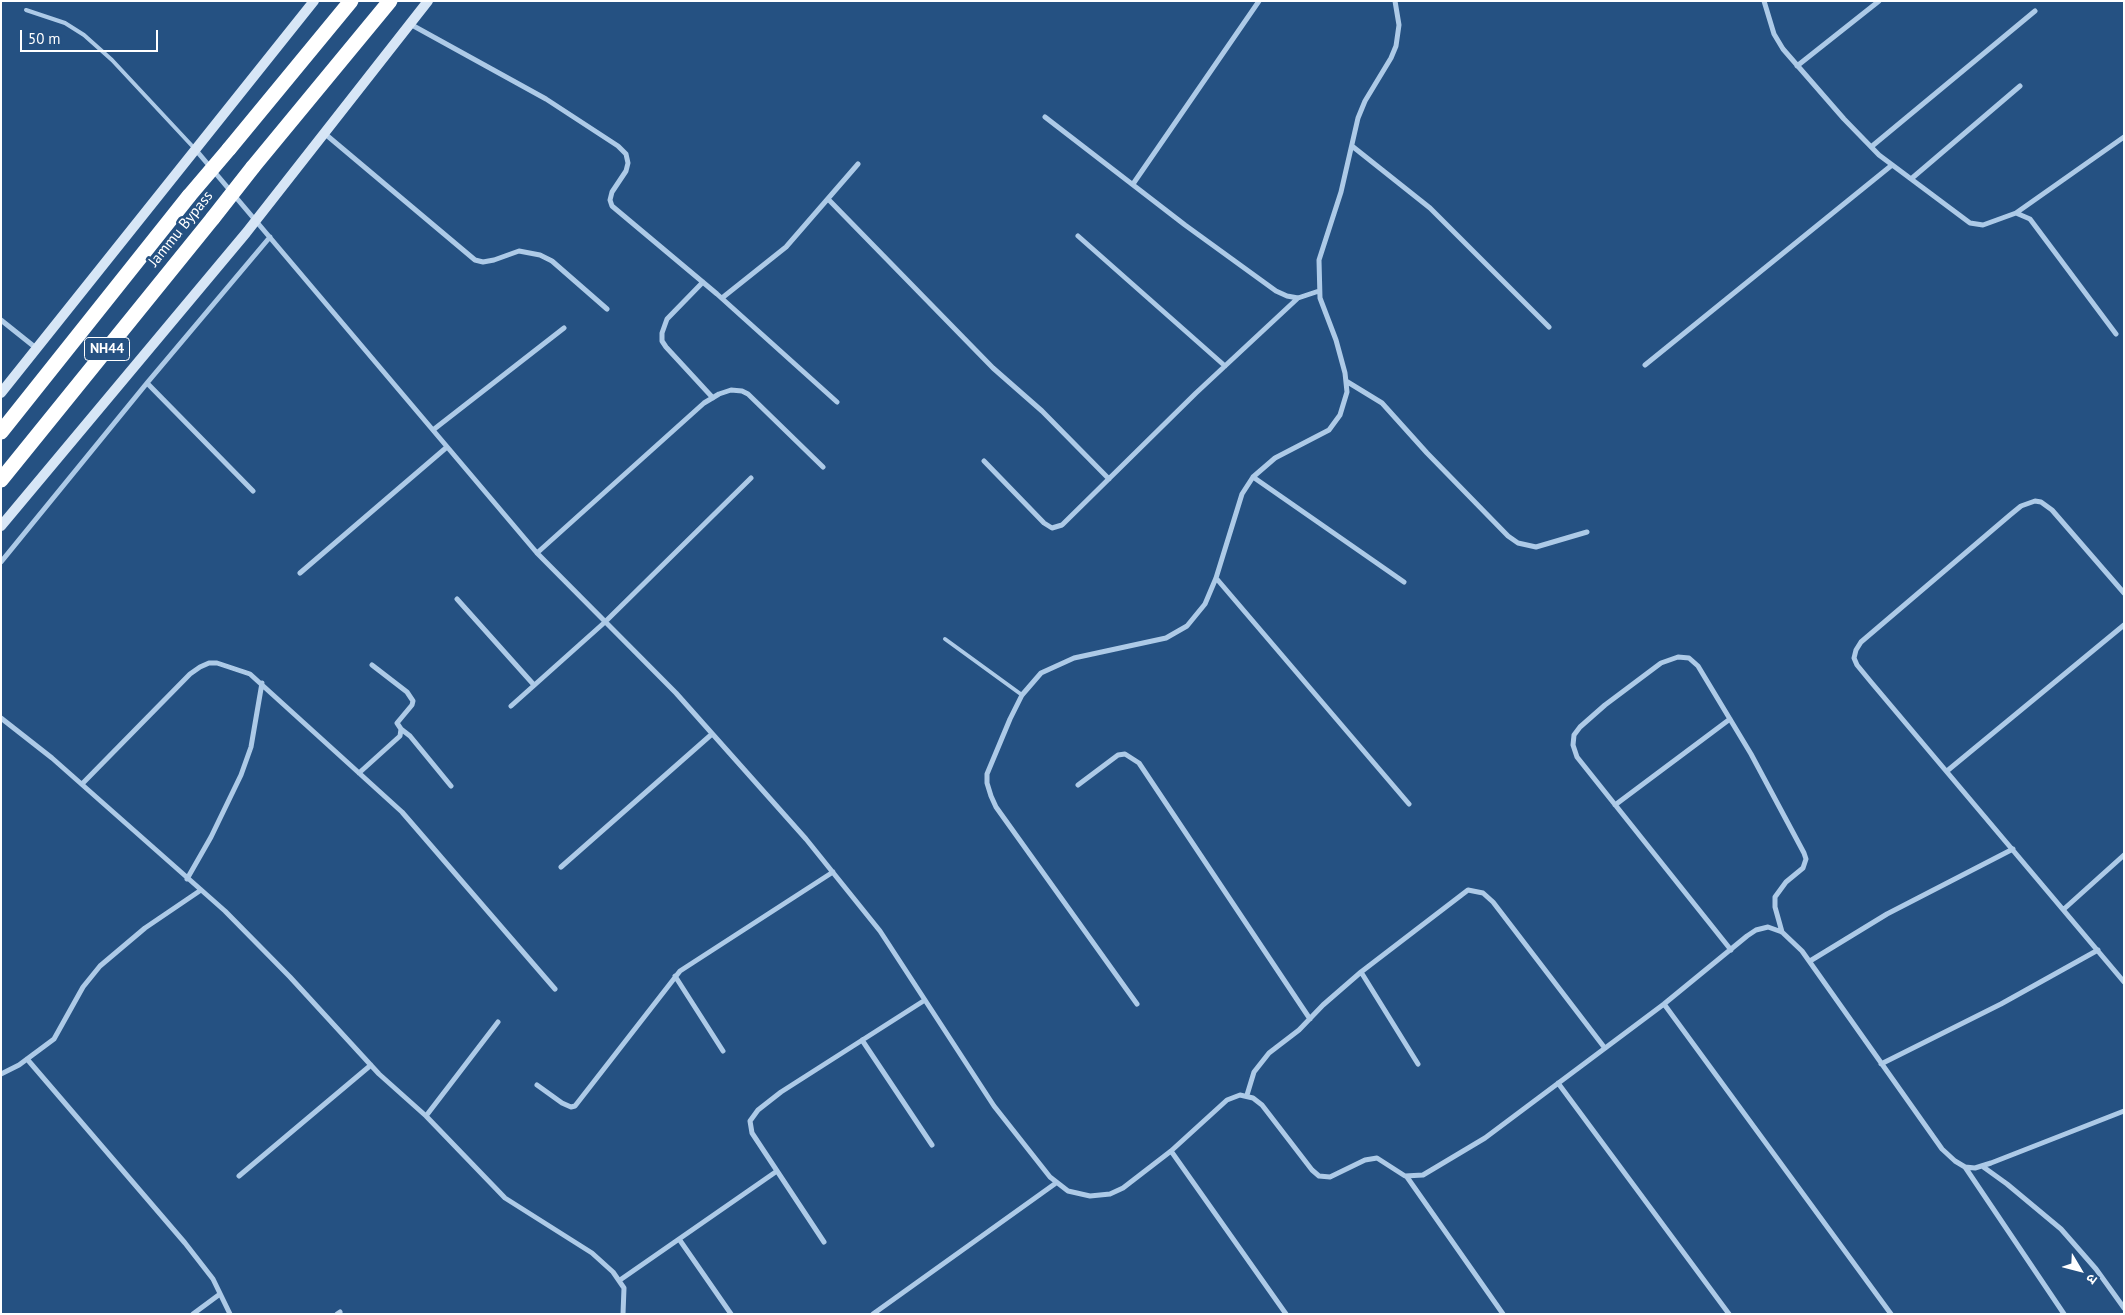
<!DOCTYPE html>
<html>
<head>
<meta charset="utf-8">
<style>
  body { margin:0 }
  #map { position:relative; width:2125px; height:1315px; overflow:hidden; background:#255182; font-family:"PT Sans","Noto Sans Devanagari",sans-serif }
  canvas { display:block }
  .frame { position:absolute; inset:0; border:2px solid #fff; pointer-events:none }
  .north { position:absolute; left:2055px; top:1245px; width:50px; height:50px; -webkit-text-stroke:4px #255182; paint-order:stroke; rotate:127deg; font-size:14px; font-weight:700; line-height:20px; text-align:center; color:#fff }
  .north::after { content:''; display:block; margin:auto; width:18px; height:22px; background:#fff; clip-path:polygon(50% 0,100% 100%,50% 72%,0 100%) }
  .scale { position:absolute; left:20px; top:30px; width:138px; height:22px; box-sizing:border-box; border:2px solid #fff; border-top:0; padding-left:6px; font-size:15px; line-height:18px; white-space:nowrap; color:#fff; -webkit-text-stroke:4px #255182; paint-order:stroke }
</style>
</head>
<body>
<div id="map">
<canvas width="2125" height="1315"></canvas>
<div class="frame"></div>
<div class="north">उ</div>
<div class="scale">50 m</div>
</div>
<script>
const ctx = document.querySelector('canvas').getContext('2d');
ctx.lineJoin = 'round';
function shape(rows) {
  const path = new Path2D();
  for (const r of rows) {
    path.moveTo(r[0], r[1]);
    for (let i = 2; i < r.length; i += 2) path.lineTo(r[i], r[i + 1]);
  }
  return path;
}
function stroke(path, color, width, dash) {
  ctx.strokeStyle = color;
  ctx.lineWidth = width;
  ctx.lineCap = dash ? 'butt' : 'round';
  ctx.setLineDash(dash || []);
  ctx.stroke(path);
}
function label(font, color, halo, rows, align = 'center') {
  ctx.font = font + ' "PT Sans",sans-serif';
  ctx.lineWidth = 5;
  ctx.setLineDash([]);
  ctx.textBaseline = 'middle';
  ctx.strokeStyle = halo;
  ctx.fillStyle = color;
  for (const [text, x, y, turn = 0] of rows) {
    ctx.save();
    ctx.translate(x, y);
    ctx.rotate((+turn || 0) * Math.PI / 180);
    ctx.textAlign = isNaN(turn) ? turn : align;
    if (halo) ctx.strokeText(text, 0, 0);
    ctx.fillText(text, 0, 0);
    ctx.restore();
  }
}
stroke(shape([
  [26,10,65,23,84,35,112,60,195,149],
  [945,639,1022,695]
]), '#adcae7', 4);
stroke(shape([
  [1764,1,1774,34,1783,49,1844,119,1879,155,1970,223,1983,225,2016,213,2030,219,2116,334],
  [410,24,546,99,618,146,626,154,628,163,626,171,612,192,610,200,612,206,717,294,837,402],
  [1797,66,1879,1],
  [1045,117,1185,225,1276,291,1287,296,1298,298,1319,291],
  [324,133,475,260,483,262,494,260,519,251,540,255,552,261,607,309],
  [1352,146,1430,208,1549,327],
  [1871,147,2035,11],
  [195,149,537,553,676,693,806,839,880,931,994,1106,1050,1177,1068,1191,1090,1196,1110,1194,1123,1188,1171,1151,1227,1100,1240,1095,1253,1098,1262,1105,1312,1170,1319,1176,1330,1177,1365,1160,1377,1158,1405,1176,1423,1175,1485,1138,1664,1004,1747,936,1756,930,1768,927,1782,932,1802,951,1942,1149,1955,1161,1965,1167,1975,1168,1991,1163,2124,1111],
  [1911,179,2020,86],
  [1133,184,1259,1],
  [828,199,993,368,1042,411,1109,479],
  [2016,213,2124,137],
  [1078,236,1225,366],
  [703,282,667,319,662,333,662,341,666,347,713,398],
  [722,298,786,247,858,164],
  [1,320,36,348],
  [1645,365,1892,165],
  [1346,381,1382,403,1427,453,1508,536,1518,543,1536,547,1587,532],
  [147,383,253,491],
  [433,430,564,328],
  [984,461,1044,523,1052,528,1062,525,1196,393,1298,298],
  [1253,477,1404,582],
  [537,553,704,403,719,394,731,390,742,391,748,394,823,467],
  [1,562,147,383,270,237],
  [300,573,447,447],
  [1216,578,1409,804],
  [2124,593,2052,510,2041,502,2035,501,2021,506,2010,515,1861,642,1856,650,1854,658,1857,665,1871,682,2124,982],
  [457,599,534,685],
  [511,706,605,622,751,478],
  [1,718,52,758,225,911,290,977,379,1074,426,1116,505,1198,592,1253,613,1272,624,1288,623,1314],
  [401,729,410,736,451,786],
  [1947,771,2124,625],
  [359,773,400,736,401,729,397,723,412,705,413,701,407,692,372,665],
  [82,784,190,674,200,667,209,663,217,663,250,674,402,812,555,989],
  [1078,785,1118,755,1125,754,1139,763,1310,1019],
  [1615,805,1730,719],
  [561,867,712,734],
  [187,879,211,837,241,775,251,747,262,683],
  [2064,909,2124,855],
  [1731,950,1577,757,1573,745,1574,735,1580,727,1605,705,1661,663,1678,657,1689,658,1698,666,1751,754,1804,853,1806,859,1803,868,1786,882,1775,897,1775,907,1782,932],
  [1810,961,1887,914,2013,849],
  [1361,972,1418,1064],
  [675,976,723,1051],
  [1137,1004,996,807,991,796,987,783,987,774,1010,719,1022,695,1041,673,1074,658,1166,638,1187,626,1205,604,1216,578,1242,494,1253,477,1275,458,1329,430,1340,415,1347,392,1345,373,1336,340,1320,298,1319,260,1341,192,1358,118,1365,101,1391,58,1396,46,1399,25,1395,1],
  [1664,1004,1891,1314],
  [862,1040,932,1145],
  [27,1059,185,1243,213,1279,230,1314],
  [1881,1064,2001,1004,2098,950],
  [1,1074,19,1065,54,1039,83,987,100,966,145,928,201,890],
  [1558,1083,1729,1314],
  [537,1085,562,1103,571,1107,575,1106,680,971,833,872],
  [1247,1095,1254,1072,1269,1053,1299,1030,1323,1005,1361,972,1468,890,1483,893,1493,902,1604,1047],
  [426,1116,498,1022],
  [1171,1151,1286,1314],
  [1982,1166,2007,1184,2061,1229,2096,1269,2124,1308],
  [1965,1167,2064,1314],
  [239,1176,371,1065],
  [1407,1177,1503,1314],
  [679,1239,731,1314],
  [824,1242,752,1133,750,1121,758,1110,781,1092,925,1000],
  [620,1280,777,1171],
  [193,1314,220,1294],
  [337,1314,340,1312],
  [873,1314,1056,1183]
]), '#adcae7', 5);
stroke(shape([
  [1,393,314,1],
  [1,526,246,233,428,1]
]), '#d7e6f6', 10);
stroke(shape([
  [229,149,351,1],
  [253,167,390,1],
  [1,432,189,196],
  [1,480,213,218]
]), '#fff', 15);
stroke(shape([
  [189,196,229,149],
  [213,218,253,167]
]), '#fff', 15);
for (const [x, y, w] of [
  [107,349,45]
]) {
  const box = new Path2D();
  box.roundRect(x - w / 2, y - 11.5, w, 23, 4);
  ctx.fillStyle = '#255182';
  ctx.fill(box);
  stroke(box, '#fff', 1);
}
label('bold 14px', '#fff', null, [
  ["NH44",107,349]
]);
label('15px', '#fff', '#255182', [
  ["Jammu Bypass",181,229,-51]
]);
</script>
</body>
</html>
